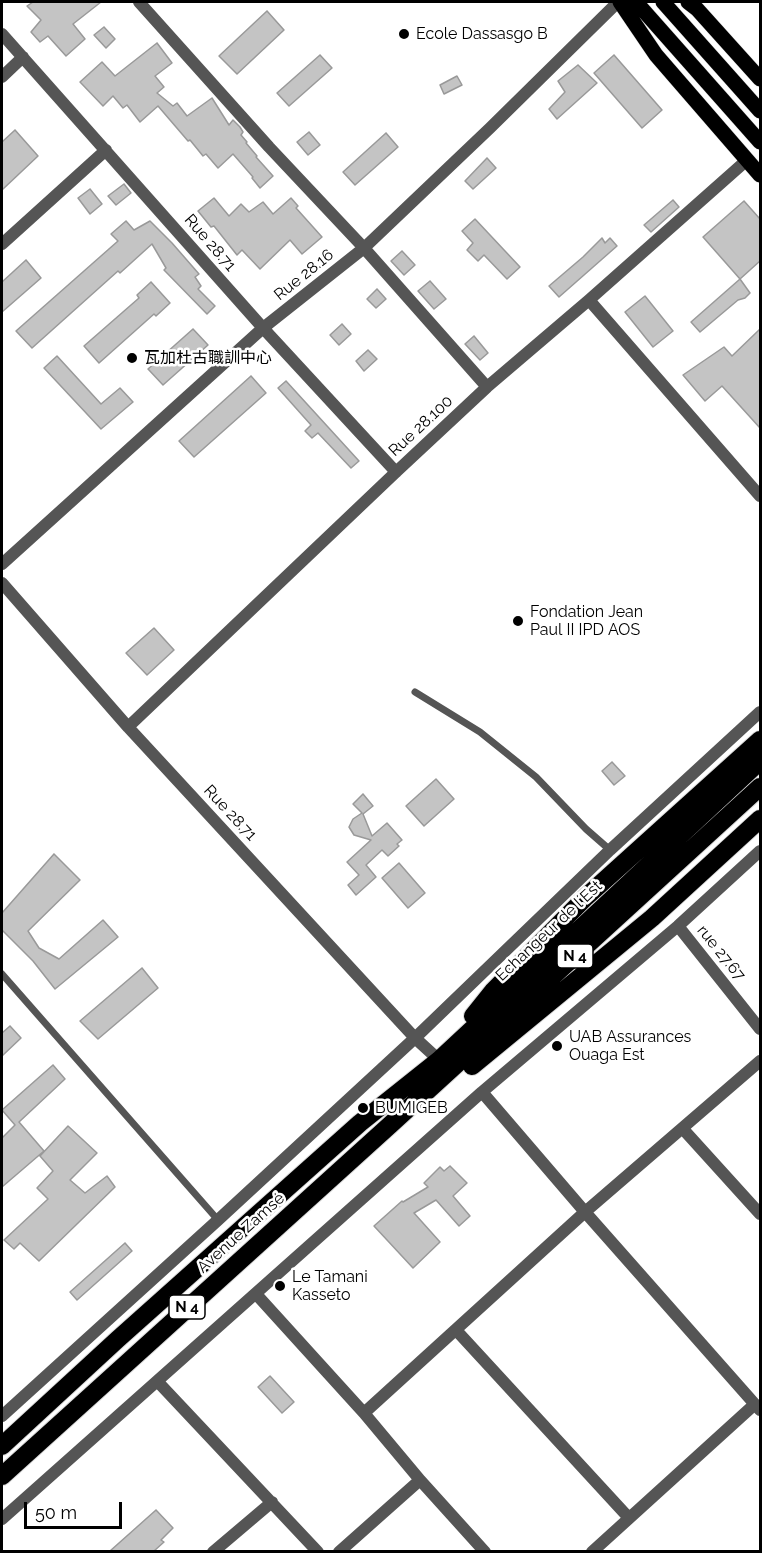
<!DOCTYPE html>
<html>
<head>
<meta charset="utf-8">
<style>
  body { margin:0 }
  #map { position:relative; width:762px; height:1553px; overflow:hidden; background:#fff; font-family:Raleway,sans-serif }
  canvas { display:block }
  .frame { position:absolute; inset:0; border:3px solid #000; pointer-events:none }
  .scale { position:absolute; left:24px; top:1502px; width:98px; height:27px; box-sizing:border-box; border:3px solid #000; border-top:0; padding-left:8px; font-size:18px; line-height:21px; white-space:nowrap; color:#000; -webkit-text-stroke:4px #fff; paint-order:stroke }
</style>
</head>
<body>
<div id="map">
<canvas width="762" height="1553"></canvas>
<div class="frame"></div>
<div class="scale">50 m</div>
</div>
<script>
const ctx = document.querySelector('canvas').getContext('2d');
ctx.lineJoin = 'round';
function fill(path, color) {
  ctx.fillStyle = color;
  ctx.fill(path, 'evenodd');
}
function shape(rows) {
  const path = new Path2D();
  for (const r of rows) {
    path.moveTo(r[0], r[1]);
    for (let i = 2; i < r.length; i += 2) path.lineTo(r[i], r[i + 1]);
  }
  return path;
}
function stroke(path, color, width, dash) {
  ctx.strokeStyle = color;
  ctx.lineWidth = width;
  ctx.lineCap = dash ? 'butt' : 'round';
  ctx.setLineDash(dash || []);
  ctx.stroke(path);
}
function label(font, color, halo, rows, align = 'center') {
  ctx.font = font + ' Raleway,"Noto Sans SC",sans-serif';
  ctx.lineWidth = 5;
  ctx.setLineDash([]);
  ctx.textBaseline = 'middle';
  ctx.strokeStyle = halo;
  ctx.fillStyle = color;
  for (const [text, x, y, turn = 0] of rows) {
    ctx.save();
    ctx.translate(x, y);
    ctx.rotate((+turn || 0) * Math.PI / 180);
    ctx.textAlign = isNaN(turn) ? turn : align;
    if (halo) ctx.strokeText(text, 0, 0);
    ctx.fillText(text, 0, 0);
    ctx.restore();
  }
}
const building = shape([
  [33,2,101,2,73,24,85,39,66,56,48,36,40,42,31,32,41,20,27,6,33,2],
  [267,11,284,30,237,74,219,56,267,11],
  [104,27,115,39,106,48,94,35,104,27],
  [157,43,172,63,155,76,164,87,157,93,173,106,177,103,187,116,212,98,229,125,233,120,240,127,243,132,241,135,247,142,246,143,257,156,256,157,273,176,260,188,252,178,253,177,233,154,218,168,206,154,203,156,190,140,188,141,158,106,140,122,127,105,123,108,113,96,103,106,80,82,102,62,115,76,157,43],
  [320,55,332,68,289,106,277,93,320,55],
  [614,55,662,110,642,128,594,73,614,55],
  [578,65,597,83,557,119,549,109,565,92,558,81,578,65],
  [457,76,462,85,444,94,440,85,457,76],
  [15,130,38,156,2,190,2,142,15,130],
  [309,132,320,145,308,155,297,142,309,132],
  [386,133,398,147,355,185,343,172,386,133],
  [487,158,496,168,473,189,465,181,487,158],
  [124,184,131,193,116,205,108,196,124,184],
  [90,189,102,204,90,214,78,198,90,189],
  [214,198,229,216,241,204,249,212,263,202,273,214,291,198,298,206,296,208,322,237,302,254,290,240,260,269,242,250,237,255,214,226,211,227,198,211,214,198],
  [673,200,679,207,651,232,644,225,673,200],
  [744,201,760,219,760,261,740,279,703,237,744,201],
  [475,219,520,267,507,279,484,255,478,261,467,250,473,243,462,231,475,219],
  [126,221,134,230,150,221,172,243,199,274,195,277,201,286,198,289,215,306,207,314,164,270,166,268,152,244,120,273,118,271,32,348,16,331,118,241,111,234,126,221],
  [602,238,605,243,610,238,617,246,559,297,549,286,583,257,602,238],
  [402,251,415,265,404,275,391,261,402,251],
  [26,260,41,278,2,312,2,282,26,260],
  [740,279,750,293,745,298,738,300,700,332,691,322,740,279],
  [430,281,446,299,434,309,418,291,430,281],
  [151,282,170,303,156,316,154,314,99,363,84,346,139,298,137,295,151,282],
  [377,289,386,299,376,308,367,299,377,289],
  [645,296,673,331,653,347,625,312,645,296],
  [342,324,351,334,339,345,330,335,342,324],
  [193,329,208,345,163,385,148,369,193,329],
  [760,329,760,428,722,386,705,401,683,375,724,347,732,356,760,329],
  [474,336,488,353,480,360,465,344,474,336],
  [368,350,377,359,364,371,356,361,368,350],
  [57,356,101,404,120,388,133,402,101,429,44,368,57,356],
  [251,376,266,393,194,457,179,441,251,376],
  [286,381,359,461,351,468,318,433,312,438,305,431,311,425,278,388,286,381],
  [154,628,174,650,147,675,126,653,154,628],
  [612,762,625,776,614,785,602,771,612,762],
  [436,779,454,799,424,826,406,806,436,779],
  [363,794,373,806,363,814,372,836,387,823,402,840,397,844,399,846,388,856,382,850,366,865,376,877,356,895,348,885,359,875,347,862,371,840,354,835,349,827,353,819,362,813,353,804,363,794],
  [54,854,80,880,28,931,39,948,59,959,103,920,118,937,55,989,33,961,2,930,2,913,54,854],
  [399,863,425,893,408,908,382,878,399,863],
  [142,968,158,988,98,1039,80,1021,142,968],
  [10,1026,21,1038,2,1056,2,1033,10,1026],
  [53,1065,65,1079,19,1122,44,1151,2,1187,2,1138,15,1125,2,1110,53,1065],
  [68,1126,97,1153,70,1180,85,1193,107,1176,115,1187,39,1261,20,1243,14,1249,4,1240,48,1199,37,1188,53,1171,40,1156,68,1126],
  [450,1166,467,1183,453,1196,470,1216,459,1226,436,1200,414,1213,440,1242,413,1268,374,1226,402,1201,403,1202,428,1187,424,1183,440,1167,444,1171,450,1166],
  [125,1243,132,1251,77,1300,70,1292,125,1243],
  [270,1376,294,1402,282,1413,258,1387,270,1376],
  [156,1510,173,1528,161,1540,164,1542,154,1551,110,1551,156,1510]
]);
fill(building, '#c4c4c4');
stroke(building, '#999', 1.5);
const primary = shape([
  [620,2,656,55,760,175],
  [636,2,760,142],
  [663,2,760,111],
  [688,2,697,9,760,79]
]);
const highway = shape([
  [473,1016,493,991,586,897,760,740],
  [472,1066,652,918,760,819],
  [2,1446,118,1339,360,1123,439,1060,760,761],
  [2,1476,390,1125,760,787]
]);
stroke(primary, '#dbdbdb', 16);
stroke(highway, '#dbdbdb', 20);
stroke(shape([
  [415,692,480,732,536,777,586,829,610,850],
  [2,974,218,1220]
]), '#555', 7);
stroke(shape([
  [139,2,269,147,364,248,487,387],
  [2,34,263,328,396,472],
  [2,77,23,57],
  [2,244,106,150],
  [589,300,760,496],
  [2,564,263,328,364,248,490,128,618,2],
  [2,583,128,727,415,1038,439,1060],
  [128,727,396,472,487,387,589,300,747,160],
  [678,926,760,1029],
  [482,1092,585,1212,760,1410],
  [683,1129,760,1214],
  [256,1294,364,1413,420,1480,485,1552],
  [456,1330,629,1518],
  [158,1382,318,1552],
  [364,1413,585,1212,760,1061],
  [2,1416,218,1220,415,1038,610,850,760,712],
  [2,1519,482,1092,678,926,760,851],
  [213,1552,272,1502],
  [339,1552,420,1480],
  [592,1552,755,1404]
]), '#555', 12);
stroke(primary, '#000', 15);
stroke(highway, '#000', 18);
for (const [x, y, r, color] of [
  [404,34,6,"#000"],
  [132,358,6,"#000"],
  [518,621,6,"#000"],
  [557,1046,6,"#000"],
  [363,1108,6,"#000"],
  [280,1286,6,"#000"]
]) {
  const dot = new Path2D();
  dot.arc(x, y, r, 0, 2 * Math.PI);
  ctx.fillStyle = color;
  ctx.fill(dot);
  stroke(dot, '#fff', 2);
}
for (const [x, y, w] of [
  [575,956,36],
  [187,1307,36]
]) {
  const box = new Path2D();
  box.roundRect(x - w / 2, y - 12, w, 24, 4.5);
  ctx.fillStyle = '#fff';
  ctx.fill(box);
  stroke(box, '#000', 1.5);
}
label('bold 15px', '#000', null, [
  ["N 4",575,956],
  ["N 4",187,1307]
]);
label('16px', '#000', '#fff', [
  ["Ecole Dassasgo B",416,34],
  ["瓦加杜古職訓中心",144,358],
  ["Fondation Jean",530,612],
  ["Paul II IPD AOS",530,630],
  ["UAB Assurances",569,1037],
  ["Ouaga Est",569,1055],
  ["BUMIGEB",375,1108],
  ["Le Tamani",292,1277],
  ["Kasseto",292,1295]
], 'left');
label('16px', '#000', '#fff', [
  ["Rue 28.71",210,243,49],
  ["Rue 28.16",304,275,-39],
  ["Rue 28.100",421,426,-43],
  ["Rue 28.71",230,813,47],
  ["Echangeur de l´Est",549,931,-43],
  ["rue 27.67",721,953,51],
  ["Avenue Zamsé",241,1233,-42]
]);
</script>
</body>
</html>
